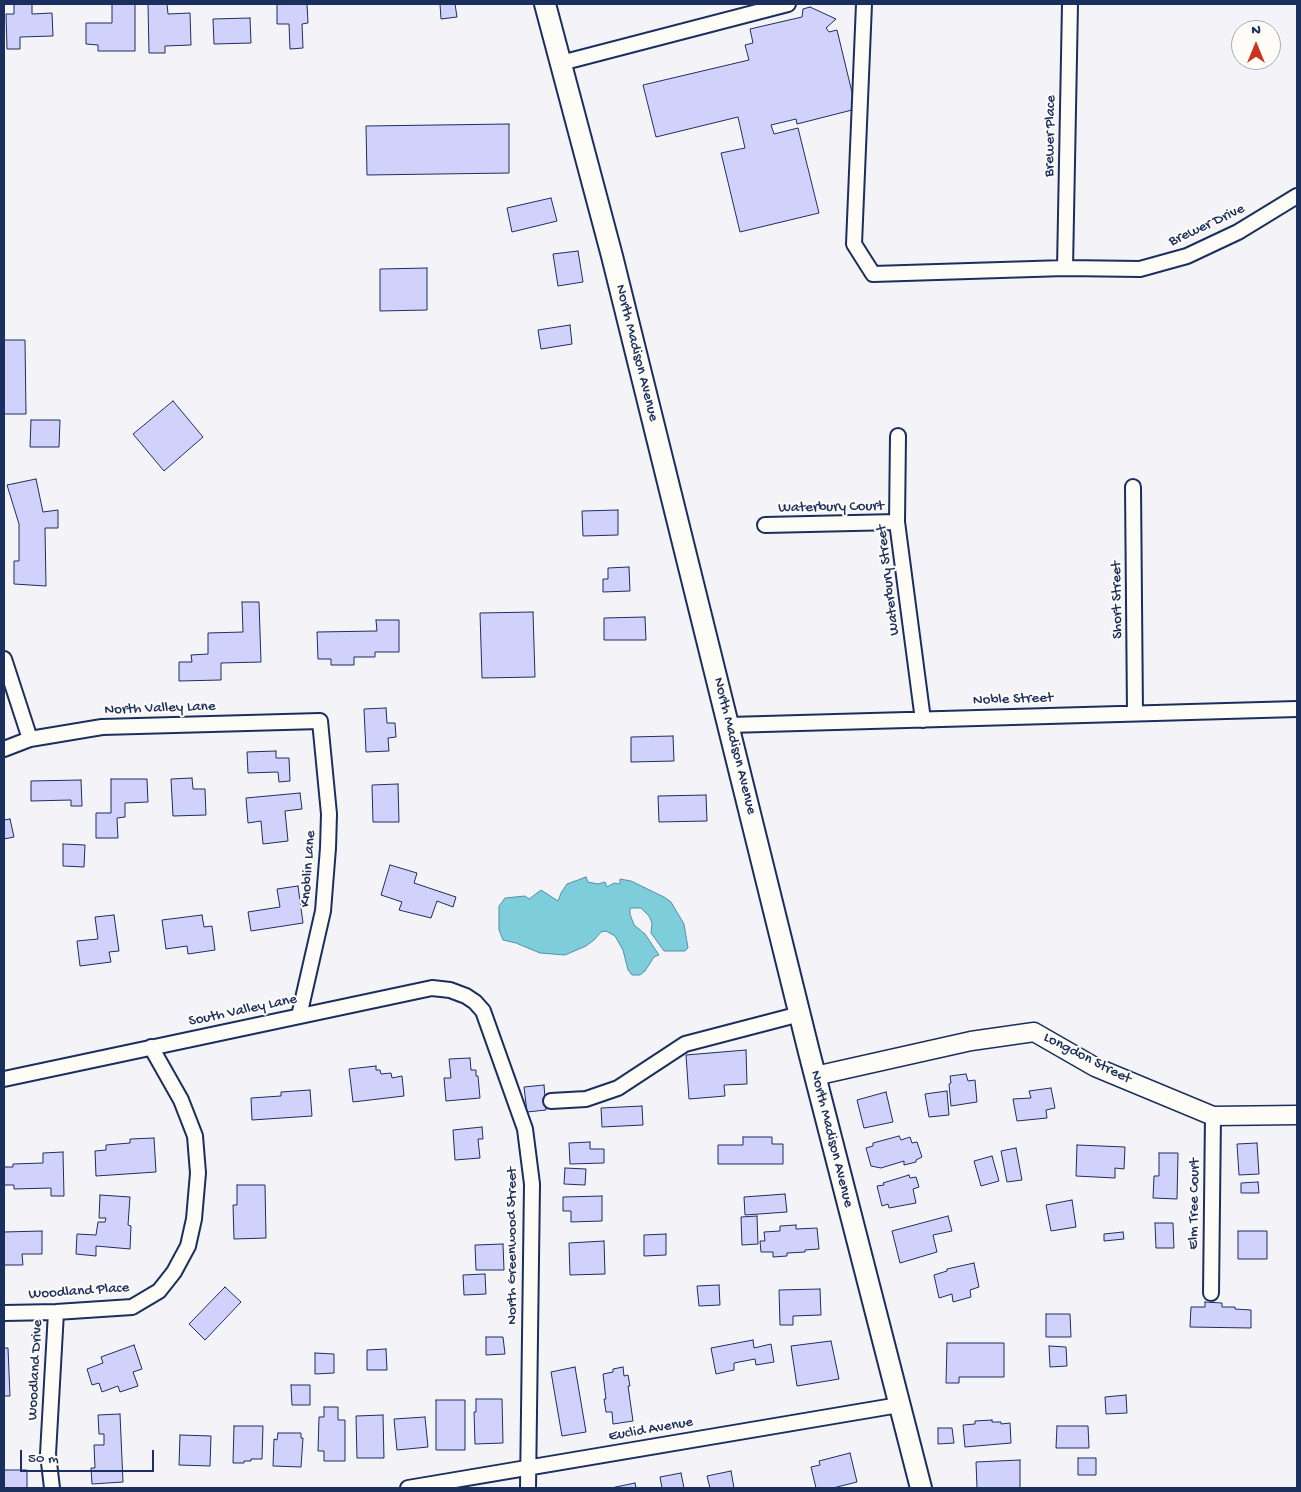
<!DOCTYPE html>
<html>
<head>
<meta charset="utf-8">
<style>
  body { margin:0 }
  #map { position:relative; width:1301px; height:1492px; overflow:hidden; background:#f4f4f8; font-family:"Gochi Hand",sans-serif }
  canvas { display:block }
  .frame { position:absolute; inset:0; border:5px solid #1b2f5e; pointer-events:none }
  .north { position:absolute; left:1231px; top:20px; width:50px; height:50px; box-sizing:border-box; background:#fdfcf7; border:1px solid #a3aaba; border-radius:50%; rotate:0deg; font-size:14px; font-weight:700; line-height:20px; text-align:center; color:#1b2f5e }
  .north::after { content:''; display:block; margin:auto; width:18px; height:22px; background:#c8321e; clip-path:polygon(50% 0,100% 100%,50% 72%,0 100%) }
  .scale { position:absolute; left:20px; top:1450px; width:134px; height:22px; box-sizing:border-box; border:2px solid #1b2f5e; border-top:0; padding-left:6px; font-size:15px; line-height:18px; white-space:nowrap; color:#1b2f5e; -webkit-text-stroke:4px #fdfcf7; paint-order:stroke }
</style>
</head>
<body>
<div id="map">
<canvas width="1301" height="1492"></canvas>
<div class="frame"></div>
<div class="north">N</div>
<div class="scale">50 m</div>
</div>
<script>
const ctx = document.querySelector('canvas').getContext('2d');
ctx.lineJoin = 'round';
function fill(path, color) {
  ctx.fillStyle = color;
  ctx.fill(path, 'evenodd');
}
function shape(rows) {
  const path = new Path2D();
  for (const r of rows) {
    path.moveTo(r[0], r[1]);
    for (let i = 2; i < r.length; i += 2) path.lineTo(r[i], r[i + 1]);
  }
  return path;
}
function stroke(path, color, width, dash) {
  ctx.strokeStyle = color;
  ctx.lineWidth = width;
  ctx.lineCap = dash ? 'butt' : 'round';
  ctx.setLineDash(dash || []);
  ctx.stroke(path);
}
function label(font, color, halo, rows, align = 'center') {
  ctx.font = font + ' "Gochi Hand",sans-serif';
  ctx.lineWidth = 4;
  ctx.setLineDash([]);
  ctx.textBaseline = 'middle';
  ctx.strokeStyle = halo;
  ctx.fillStyle = color;
  for (const [text, x, y, turn = 0] of rows) {
    ctx.save();
    ctx.translate(x, y);
    ctx.rotate((+turn || 0) * Math.PI / 180);
    ctx.textAlign = isNaN(turn) ? turn : align;
    if (halo) ctx.strokeText(text, 0, 0);
    ctx.fillText(text, 0, 0);
    ctx.restore();
  }
}
const water = shape([
  [586,877,588,882,598,884,605,882,607,887,614,883,620,884,620,879,631,881,664,897,671,902,684,924,688,948,685,951,664,951,651,933,652,923,649,916,641,908,630,908,630,914,634,925,645,934,659,955,654,957,645,971,640,975,632,975,628,970,623,950,615,936,606,931,601,932,594,940,586,946,565,955,540,953,516,943,503,940,499,930,499,906,505,898,525,896,529,899,541,890,558,901,561,893,567,884,586,877]
]);
fill(water, '#7ecddb');
stroke(water, '#568ea9', 1);
const building = shape([
  [14,4,32,4,32,14,52,13,53,36,20,37,20,49,7,49,6,14,14,14,14,4],
  [112,4,135,4,135,51,98,51,98,45,86,44,86,23,112,23,112,4],
  [148,4,167,4,168,14,190,13,191,45,165,46,165,53,149,53,148,4],
  [277,4,307,4,308,23,302,24,303,48,290,49,289,24,277,24,277,4],
  [440,4,455,4,457,17,441,19,440,4],
  [810,7,836,19,826,28,829,32,837,30,856,109,797,124,796,119,771,125,774,134,798,128,819,213,740,232,721,153,745,148,738,117,656,137,643,85,749,60,745,45,753,43,750,29,802,17,803,9,810,7],
  [250,18,251,43,214,44,213,19,250,18],
  [509,124,509,173,367,175,366,126,509,124],
  [551,198,557,221,512,232,507,208,551,198],
  [578,251,583,282,558,286,553,254,578,251],
  [427,268,427,310,380,311,380,269,427,268],
  [570,325,572,344,541,349,538,330,570,325],
  [4,340,25,340,26,414,4,414,4,340],
  [173,401,203,437,164,471,133,434,173,401],
  [31,420,60,420,59,447,30,447,31,420],
  [36,479,43,512,58,510,58,528,45,528,46,586,14,584,14,561,19,561,19,524,7,485,36,479],
  [618,510,618,535,583,536,582,511,618,510],
  [629,567,630,591,603,592,603,579,608,579,608,568,629,567],
  [242,602,259,602,261,662,221,663,221,680,179,681,179,662,192,662,191,655,208,654,208,633,243,632,242,602],
  [533,612,535,677,482,678,480,613,533,612],
  [645,617,646,640,604,640,604,618,645,617],
  [376,620,399,620,399,652,375,652,375,657,354,657,354,665,331,665,331,659,318,659,317,632,377,631,376,620],
  [386,708,387,723,395,723,396,737,388,738,389,751,366,752,364,709,386,708],
  [673,736,674,761,631,762,631,737,673,736],
  [276,751,276,758,289,758,290,781,279,782,278,772,248,773,247,752,276,751],
  [192,778,193,789,205,789,206,815,173,816,171,779,192,778],
  [111,779,147,779,148,802,125,803,125,817,117,818,118,838,96,838,96,813,111,813,111,779],
  [81,780,82,806,71,806,71,800,31,801,31,781,81,780],
  [398,784,399,822,373,822,372,785,398,784],
  [300,793,302,809,285,811,288,841,263,844,261,821,248,823,246,798,300,793],
  [706,795,707,821,659,822,658,796,706,795],
  [10,819,14,837,4,839,4,820,10,819],
  [63,844,85,845,84,867,63,866,63,844],
  [390,865,417,873,414,883,456,897,453,907,437,901,431,918,399,910,402,902,381,895,390,865],
  [298,886,303,923,251,931,248,912,280,907,277,889,298,886],
  [114,915,119,951,109,952,111,962,80,966,77,941,98,939,95,917,114,915],
  [202,915,204,927,212,926,215,950,188,954,187,946,166,949,162,920,202,915],
  [746,1050,747,1084,724,1085,725,1096,689,1099,686,1055,746,1050],
  [470,1058,471,1070,476,1070,476,1076,478,1076,480,1098,446,1101,444,1078,451,1078,449,1059,470,1058],
  [376,1066,376,1070,380,1070,381,1074,391,1073,392,1078,402,1076,404,1096,353,1102,349,1069,376,1066],
  [966,1074,968,1081,975,1080,977,1102,951,1106,949,1084,951,1083,950,1076,966,1074],
  [544,1085,546,1110,527,1112,524,1087,544,1085],
  [1051,1088,1055,1108,1046,1110,1047,1118,1017,1121,1013,1099,1031,1098,1029,1091,1051,1088],
  [310,1090,312,1116,252,1120,251,1098,281,1096,281,1092,310,1090],
  [947,1091,949,1115,929,1117,925,1094,947,1091],
  [886,1092,893,1122,864,1128,857,1100,886,1092],
  [642,1106,643,1125,602,1127,601,1108,642,1106],
  [482,1127,483,1139,478,1139,480,1158,455,1160,453,1130,482,1127],
  [899,1136,901,1140,910,1137,912,1143,917,1142,922,1157,916,1160,916,1162,904,1165,904,1161,881,1168,871,1166,866,1148,873,1146,873,1143,899,1136],
  [743,1137,772,1137,772,1144,783,1144,783,1164,718,1164,718,1145,743,1145,743,1137],
  [154,1138,156,1172,96,1176,95,1151,106,1150,106,1145,130,1143,130,1139,154,1138],
  [590,1142,590,1149,604,1149,604,1163,570,1164,569,1143,590,1142],
  [1257,1143,1259,1174,1239,1175,1237,1144,1257,1143],
  [1077,1145,1125,1147,1124,1169,1115,1168,1115,1178,1076,1176,1077,1145],
  [1016,1148,1022,1180,1007,1182,1001,1151,1016,1148],
  [63,1152,64,1196,51,1196,51,1188,14,1189,14,1185,4,1185,4,1167,13,1167,13,1164,43,1163,43,1153,63,1152],
  [1159,1153,1178,1153,1177,1199,1153,1198,1154,1176,1159,1176,1159,1153],
  [992,1156,999,1181,981,1186,974,1161,992,1156],
  [565,1168,586,1169,585,1185,564,1184,565,1168],
  [909,1175,910,1178,916,1177,919,1187,913,1189,916,1203,889,1208,888,1204,882,1206,877,1186,884,1185,883,1183,909,1175],
  [1258,1182,1259,1193,1241,1193,1241,1183,1258,1182],
  [237,1185,265,1185,266,1238,234,1239,233,1205,237,1205,237,1185],
  [785,1194,787,1212,745,1215,744,1197,785,1194],
  [100,1195,130,1197,128,1225,131,1226,130,1249,96,1246,96,1256,76,1254,77,1234,96,1235,98,1222,105,1222,106,1218,99,1218,100,1195],
  [602,1196,602,1221,571,1222,571,1211,563,1211,563,1197,602,1196],
  [1072,1200,1076,1227,1051,1231,1046,1205,1072,1200],
  [757,1216,758,1244,742,1245,741,1217,757,1216],
  [948,1216,952,1231,933,1235,937,1252,900,1263,892,1231,948,1216],
  [1155,1223,1173,1223,1174,1248,1156,1248,1155,1223],
  [796,1225,796,1229,817,1228,819,1249,805,1250,805,1252,787,1253,787,1256,773,1257,773,1252,761,1252,760,1241,765,1241,764,1232,780,1231,780,1226,796,1225],
  [42,1231,42,1254,22,1254,23,1265,4,1265,4,1232,42,1231],
  [1238,1231,1267,1231,1267,1259,1238,1259,1238,1231],
  [1123,1232,1124,1239,1104,1241,1104,1234,1123,1232],
  [666,1234,666,1255,644,1256,644,1235,666,1234],
  [604,1241,605,1274,570,1275,569,1243,604,1241],
  [503,1244,504,1270,476,1270,475,1245,503,1244],
  [974,1263,979,1287,970,1290,971,1297,953,1302,952,1294,939,1298,934,1275,947,1271,947,1269,974,1263],
  [485,1274,486,1294,464,1295,463,1275,485,1274],
  [719,1285,720,1305,699,1306,697,1286,719,1285],
  [225,1287,241,1302,205,1340,189,1324,225,1287],
  [820,1289,821,1315,793,1316,793,1325,780,1325,779,1290,820,1289],
  [1205,1302,1222,1303,1222,1307,1235,1307,1235,1309,1251,1310,1251,1328,1190,1327,1191,1307,1205,1307,1205,1302],
  [1046,1314,1070,1314,1071,1337,1046,1337,1046,1314],
  [486,1337,503,1337,505,1354,486,1355,486,1337],
  [753,1340,754,1348,771,1344,774,1362,756,1365,755,1359,734,1363,734,1370,716,1374,711,1348,753,1340],
  [831,1341,839,1379,797,1386,791,1346,831,1341],
  [947,1343,1004,1343,1004,1377,959,1377,959,1383,946,1383,947,1343],
  [134,1345,142,1369,133,1372,138,1386,120,1392,118,1386,102,1392,99,1383,92,1385,87,1369,103,1363,101,1357,134,1345],
  [1049,1346,1066,1347,1067,1366,1050,1367,1049,1346],
  [4,1348,8,1348,10,1396,4,1396,4,1348],
  [386,1349,387,1370,367,1370,367,1350,386,1349],
  [315,1353,334,1354,334,1373,315,1374,315,1353],
  [575,1367,586,1432,562,1436,551,1372,575,1367],
  [623,1367,624,1376,628,1375,630,1386,628,1386,633,1421,613,1424,612,1412,606,1412,604,1399,606,1399,603,1374,613,1372,613,1369,623,1367],
  [291,1385,310,1385,310,1405,292,1405,291,1385],
  [1126,1395,1127,1413,1106,1414,1105,1397,1126,1395],
  [476,1399,502,1399,503,1443,475,1444,474,1412,476,1412,476,1399],
  [436,1400,465,1400,465,1450,436,1450,436,1400],
  [324,1407,338,1407,338,1420,345,1420,345,1461,324,1461,324,1451,318,1451,319,1417,324,1417,324,1407],
  [120,1414,123,1482,92,1484,91,1468,95,1468,94,1445,104,1445,104,1434,99,1434,98,1415,120,1414],
  [383,1415,384,1458,357,1458,356,1416,383,1415],
  [425,1417,428,1447,397,1450,394,1419,425,1417],
  [992,1420,992,1422,1001,1422,1001,1424,1010,1423,1011,1443,965,1447,963,1425,975,1424,975,1421,992,1420],
  [234,1426,263,1426,262,1459,251,1459,251,1461,244,1461,244,1463,233,1463,234,1426],
  [1057,1426,1088,1426,1089,1448,1056,1448,1057,1426],
  [938,1428,952,1428,954,1443,938,1444,938,1428],
  [278,1433,301,1433,301,1438,303,1438,301,1467,273,1466,274,1439,277,1440,278,1433],
  [180,1435,211,1436,210,1466,179,1465,180,1435],
  [850,1453,857,1482,833,1488,816,1488,811,1467,820,1465,819,1461,850,1453],
  [1078,1458,1096,1458,1096,1475,1078,1475,1078,1458],
  [1020,1460,1020,1488,977,1488,976,1462,1020,1460],
  [4,1470,27,1470,27,1488,4,1488,4,1470],
  [731,1471,734,1488,710,1488,707,1476,731,1471],
  [681,1473,684,1488,662,1488,660,1477,681,1473],
  [635,1483,636,1488,611,1488,635,1483]
]);
fill(building, '#d1d2fb');
stroke(building, '#1b2f5e', 1);
const minor = shape([
  [864,4,854,244,873,274,1065,268,1140,269,1187,256,1238,232,1297,196],
  [561,63,788,4],
  [1065,268,1070,4],
  [898,436,897,522,923,720],
  [1133,487,1135,713],
  [765,525,897,522],
  [4,659,30,739],
  [729,725,1297,709],
  [4,749,30,739,102,727,320,721,329,814,328,848,323,911,299,1016],
  [4,1079,432,988,450,990,466,996,475,1002,483,1011,525,1129,532,1184,528,1488],
  [551,1101,586,1099,618,1088,685,1044,800,1014],
  [1211,1293,1213,1116],
  [4,1313,56,1312,132,1307,159,1291,174,1272,188,1246,194,1219,198,1173,195,1136,181,1100,151,1047],
  [52,1488,48,1454,56,1312],
  [408,1488,899,1405]
]);
const tertiary = shape([
  [815,1076,971,1041,1034,1032,1095,1067,1213,1116,1297,1115]
]);
const secondary = shape([
  [545,4,612,256,809,1052,921,1488]
]);
stroke(minor, '#1b2f5e', 18);
stroke(tertiary, '#1b2f5e', 21);
stroke(secondary, '#1b2f5e', 24);
stroke(minor, '#fdfcf7', 14);
stroke(tertiary, '#fdfcf7', 18);
stroke(secondary, '#fdfcf7', 20);
label('15px', '#1b2f5e', '#fdfcf7', [
  ["Brewer Place",1051,136,-89],
  ["Brewer Drive",1207,226,-25],
  ["North Madison Avenue",636,353,76],
  ["Waterbury Court",831,508,-1],
  ["Waterbury Street",889,580,-97],
  ["Short Street",1118,600,-91],
  ["Noble Street",1013,700,-2],
  ["North Valley Lane",160,709,-2],
  ["North Madison Avenue",734,746,76],
  ["Knoblin Lane",309,869,-86],
  ["South Valley Lane",243,1011,-12],
  ["Longdon Street",1087,1059,27],
  ["North Madison Avenue",831,1139,76],
  ["Elm Tree Court",1195,1204,-89],
  ["North Greenwood Street",513,1246,-90],
  ["Woodland Place",79,1292,-4],
  ["Woodland Drive",36,1370,-87],
  ["Euclid Avenue",651,1430,-10]
]);
</script>
</body>
</html>
